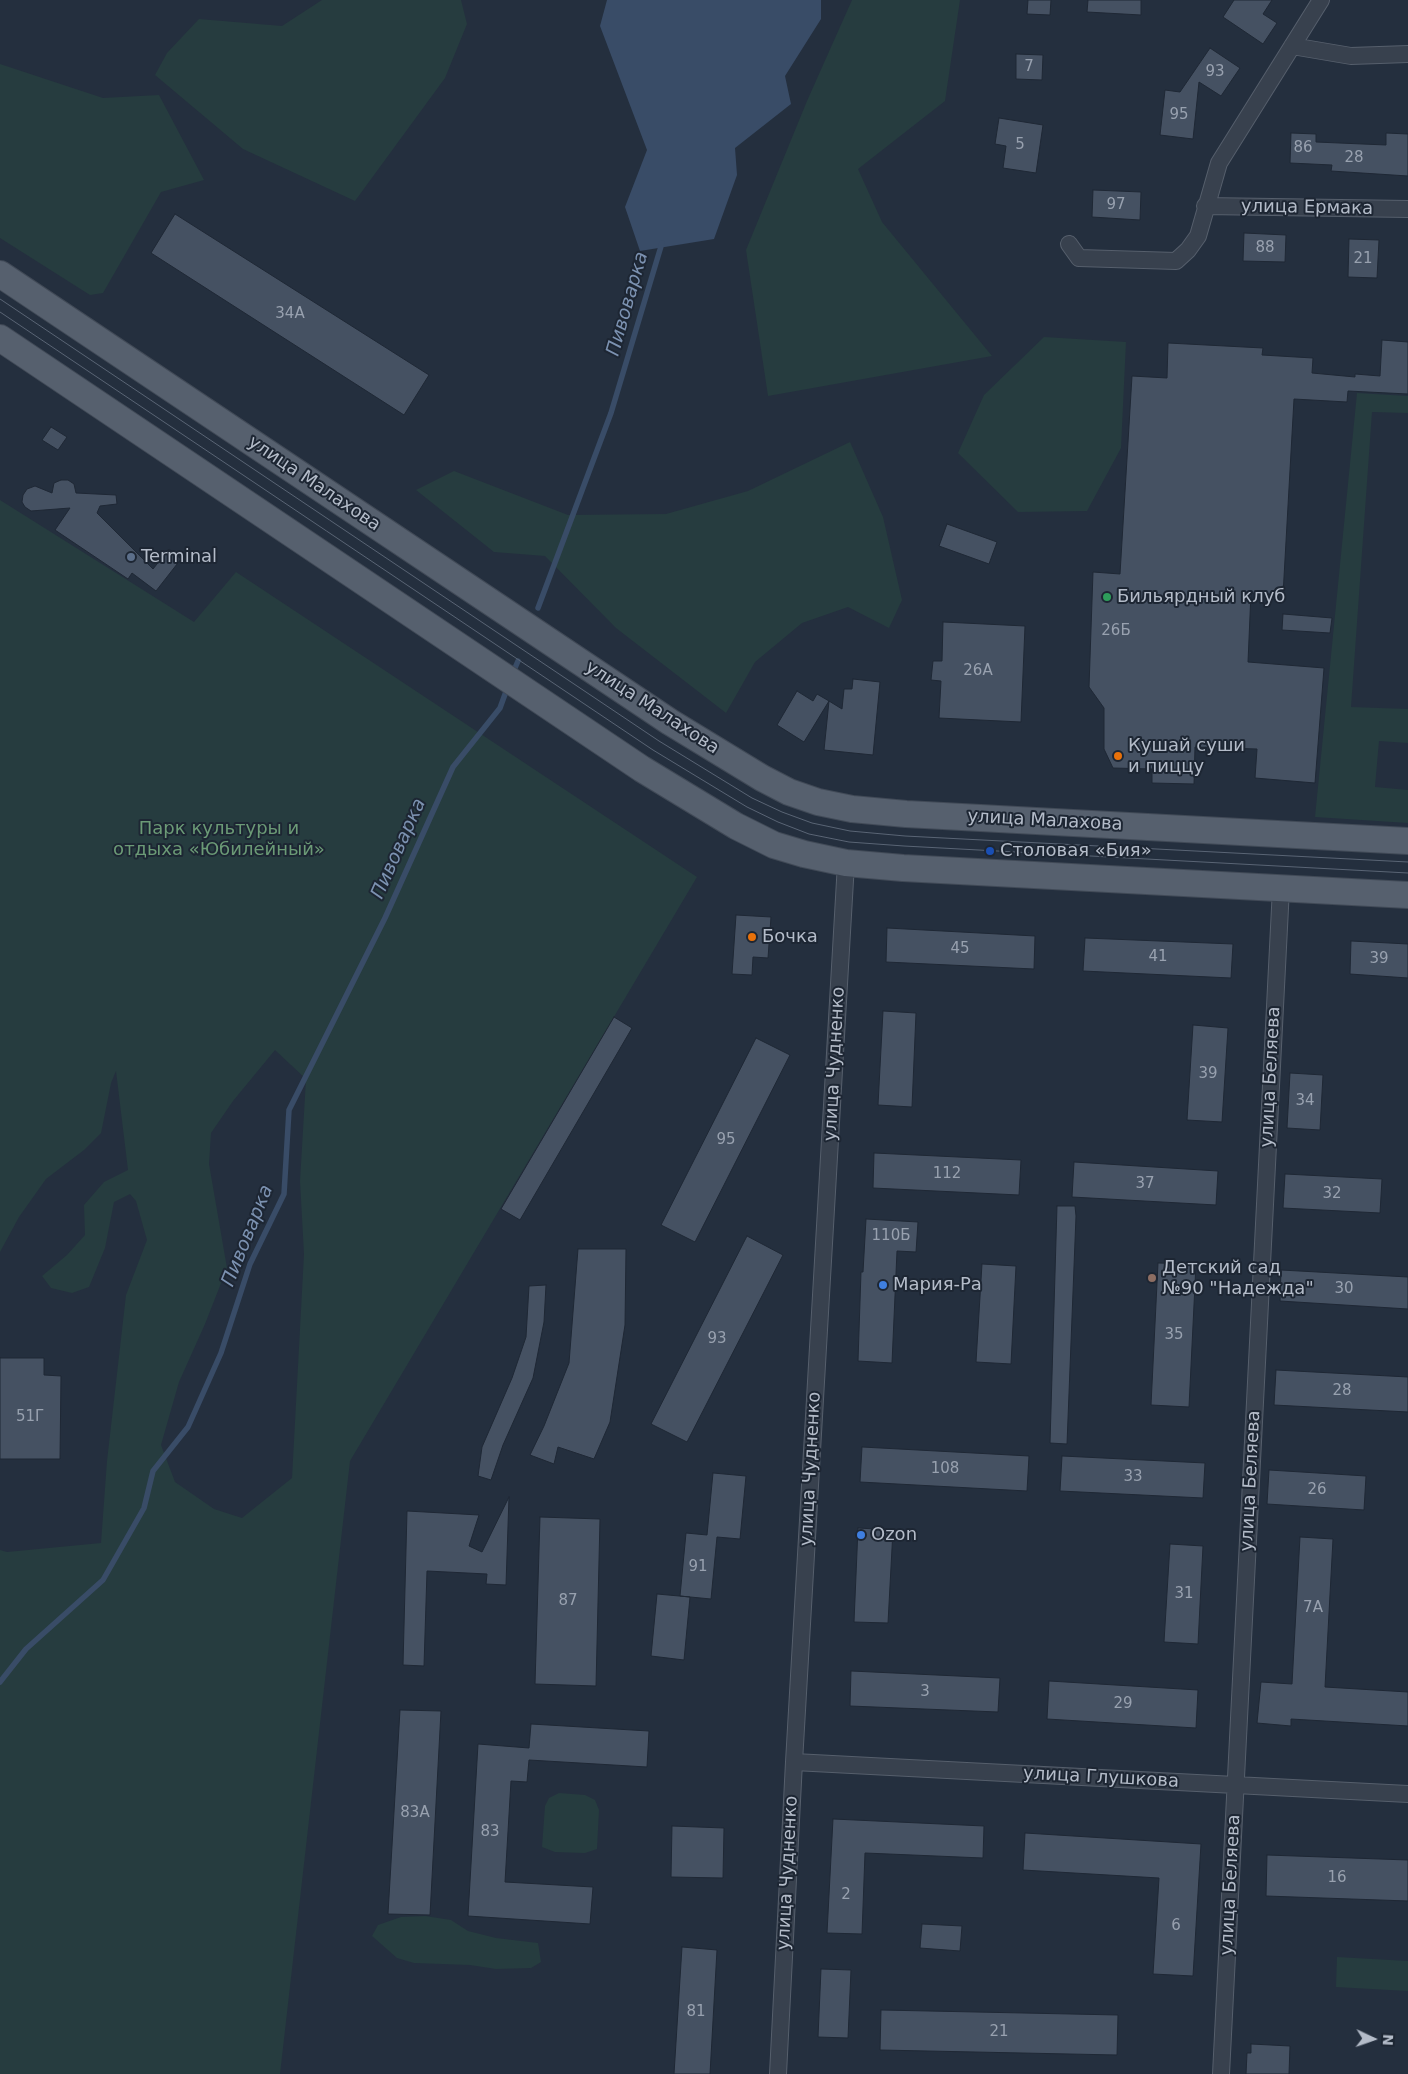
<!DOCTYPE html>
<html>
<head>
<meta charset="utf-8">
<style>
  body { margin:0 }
  #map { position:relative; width:1408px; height:2074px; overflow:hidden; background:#242f3e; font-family:"DejaVu Sans",sans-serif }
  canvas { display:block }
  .north { position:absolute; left:1348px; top:2014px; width:50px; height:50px; -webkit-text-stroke:4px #1d2633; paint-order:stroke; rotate:93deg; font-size:14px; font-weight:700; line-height:20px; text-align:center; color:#b4bcc9 }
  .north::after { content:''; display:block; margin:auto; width:18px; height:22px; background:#b4bcc9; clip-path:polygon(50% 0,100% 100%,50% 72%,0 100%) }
</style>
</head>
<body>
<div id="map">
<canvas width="1408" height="2074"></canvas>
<div class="north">N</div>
</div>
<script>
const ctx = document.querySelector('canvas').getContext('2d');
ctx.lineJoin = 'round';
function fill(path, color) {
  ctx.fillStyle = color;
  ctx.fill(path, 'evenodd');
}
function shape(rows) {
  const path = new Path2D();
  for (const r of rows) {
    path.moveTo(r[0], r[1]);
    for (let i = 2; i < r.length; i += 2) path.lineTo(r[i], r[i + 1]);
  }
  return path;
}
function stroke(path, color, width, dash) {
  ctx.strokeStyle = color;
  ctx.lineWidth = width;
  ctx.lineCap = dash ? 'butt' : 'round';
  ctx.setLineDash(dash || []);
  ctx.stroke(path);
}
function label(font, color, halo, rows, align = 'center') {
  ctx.font = font + ' "DejaVu Sans",sans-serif';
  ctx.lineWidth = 4;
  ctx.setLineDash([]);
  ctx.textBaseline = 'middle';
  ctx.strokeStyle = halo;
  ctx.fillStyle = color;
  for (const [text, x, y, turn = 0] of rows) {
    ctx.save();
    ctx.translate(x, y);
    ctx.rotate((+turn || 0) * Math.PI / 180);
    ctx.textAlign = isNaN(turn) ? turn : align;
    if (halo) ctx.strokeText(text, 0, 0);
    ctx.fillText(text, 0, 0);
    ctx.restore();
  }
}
fill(shape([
  [322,0,461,0,467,24,445,78,355,201,243,149,155,75,167,53,199,19,282,26],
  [852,0,960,0,945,101,858,169,882,222,992,356,768,396,746,250,807,101],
  [0,64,103,98,159,95,204,180,161,192,103,293,90,295,0,238],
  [1044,337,1126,342,1121,448,1087,511,1018,512,958,453,984,395],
  [1357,393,1408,396,1408,413,1372,412,1351,707,1408,709,1408,743,1379,741,1375,787,1408,790,1408,823,1315,817],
  [850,442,883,517,902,600,889,628,848,607,802,623,755,662,726,713,616,628,545,556,494,552,416,490,454,471,568,515,666,514,748,491],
  [0,500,194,622,236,572,697,877,350,1461,280,2074,0,2074,0,1550,7,1552,101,1543,107,1461,126,1295,147,1240,136,1201,130,1194,114,1202,105,1248,89,1287,72,1293,51,1288,42,1276,67,1255,85,1235,84,1205,104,1182,128,1170,116,1071,111,1083,101,1133,84,1150,46,1179,19,1217,0,1252],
  [275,1050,306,1079,300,1181,304,1254,292,1478,242,1518,214,1509,175,1482,161,1445,179,1382,205,1324,227,1268,209,1164,211,1133,233,1101],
  [559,1793,585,1795,595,1800,599,1810,597,1849,585,1853,555,1852,542,1847,545,1806,549,1798],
  [425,1916,451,1920,468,1931,496,1938,538,1943,541,1962,531,1968,496,1969,470,1965,414,1963,397,1958,372,1936,378,1925,401,1917],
  [1337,1957,1408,1961,1408,1991,1336,1987]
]), '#263c3f');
fill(shape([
  [607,0,821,0,821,19,785,76,791,104,735,148,737,175,714,239,640,251,625,207,647,150,600,26]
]), '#394c67');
stroke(shape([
  [538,608,611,413,662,243],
  [512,675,518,661],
  [0,1682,26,1649,103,1580,144,1508,153,1471,188,1427,221,1353,250,1264,284,1194,289,1110,385,918,453,767,500,708,508,686]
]), '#394c67', 5.5);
const building = shape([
  [1028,0,1051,0,1050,15,1027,14,1028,0],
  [1088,0,1141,0,1141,15,1087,12,1088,0],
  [1234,0,1272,0,1263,14,1277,23,1263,44,1223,17,1234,0],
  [1210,48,1240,68,1221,96,1199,82,1193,139,1160,135,1165,90,1180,92,1210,48],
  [1016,54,1043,55,1042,80,1016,79,1016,54],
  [999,118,1043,125,1036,173,1003,168,1006,146,995,144,999,118],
  [1291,133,1316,134,1316,142,1386,145,1386,133,1408,134,1408,176,1331,171,1332,165,1290,163,1291,133],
  [1093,190,1141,192,1140,220,1092,217,1093,190],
  [175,214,429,375,404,415,151,253,175,214],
  [1244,233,1286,235,1285,262,1243,261,1244,233],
  [1349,239,1379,240,1377,278,1348,277,1349,239],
  [1382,340,1408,342,1408,394,1348,391,1347,402,1294,399,1283,595,1251,593,1248,662,1324,668,1315,783,1255,778,1257,749,1195,747,1194,784,1152,783,1152,769,1113,768,1104,749,1104,708,1089,687,1093,572,1120,574,1132,376,1167,378,1168,343,1263,348,1262,355,1313,358,1312,373,1355,377,1355,374,1380,376,1382,340],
  [51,427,67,437,58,450,42,440,51,427],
  [61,480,68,480,74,484,76,493,116,495,117,504,100,506,97,513,153,569,169,549,181,559,156,591,132,573,128,579,55,530,70,508,31,511,25,507,22,502,23,495,27,489,35,486,52,493,54,483,61,480],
  [947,524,997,542,989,564,939,546,947,524],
  [1283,614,1332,618,1330,633,1282,630,1283,614],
  [943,622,1025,626,1021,722,939,718,941,681,931,680,933,661,942,661,943,622],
  [853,679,880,682,873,755,824,750,829,701,842,709,844,689,852,689,853,679],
  [797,691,813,701,817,694,829,701,804,742,777,725,797,691],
  [736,915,771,917,768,958,753,957,752,975,732,974,736,915],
  [887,928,1035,936,1034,969,886,962,887,928],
  [1085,938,1233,944,1231,978,1083,971,1085,938],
  [1351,941,1408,944,1408,978,1350,974,1351,941],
  [883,1011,916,1013,912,1107,878,1105,883,1011],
  [614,1017,632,1028,520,1220,501,1209,614,1017],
  [1193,1025,1228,1028,1222,1122,1187,1120,1193,1025],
  [756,1038,790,1055,695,1242,661,1225,756,1038],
  [1290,1073,1323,1075,1320,1130,1287,1128,1290,1073],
  [874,1153,1021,1160,1019,1195,873,1188,874,1153],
  [1074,1162,1218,1171,1216,1205,1072,1197,1074,1162],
  [1285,1174,1382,1179,1380,1213,1283,1208,1285,1174],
  [1057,1206,1075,1206,1076,1216,1067,1444,1050,1443,1057,1206],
  [866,1219,918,1222,916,1252,897,1251,892,1363,858,1361,861,1272,863,1272,866,1219],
  [747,1236,783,1255,687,1442,651,1424,747,1236],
  [578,1249,626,1249,625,1325,610,1422,594,1459,558,1447,554,1464,530,1455,544,1426,569,1363,578,1249],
  [1158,1263,1196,1264,1189,1407,1151,1405,1158,1263],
  [982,1264,1016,1266,1011,1364,976,1362,982,1264],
  [1281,1270,1408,1277,1408,1309,1280,1301,1281,1270],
  [546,1285,544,1322,533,1378,503,1445,491,1480,478,1476,482,1447,512,1378,526,1337,529,1286,546,1285],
  [0,1358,44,1358,44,1375,61,1376,60,1459,0,1459,0,1358],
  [1276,1370,1408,1377,1408,1412,1274,1405,1276,1370],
  [862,1447,1029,1456,1027,1491,860,1482,862,1447],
  [1062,1456,1205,1463,1203,1498,1060,1491,1062,1456],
  [1269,1470,1366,1476,1364,1510,1267,1504,1269,1470],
  [713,1473,746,1476,740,1539,717,1537,711,1599,680,1596,686,1533,707,1535,713,1473],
  [509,1497,506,1585,486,1584,487,1574,427,1571,424,1666,403,1665,407,1511,479,1515,469,1546,482,1552,509,1497],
  [540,1517,600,1519,596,1686,535,1684,540,1517],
  [858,1528,893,1530,888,1623,854,1622,858,1528],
  [1300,1537,1333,1539,1325,1687,1408,1692,1408,1726,1291,1719,1291,1726,1257,1723,1261,1682,1292,1684,1300,1537],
  [1170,1544,1203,1546,1198,1644,1164,1642,1170,1544],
  [657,1594,690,1597,684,1660,651,1656,657,1594],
  [851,1671,1000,1678,998,1712,850,1706,851,1671],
  [1049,1681,1198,1690,1196,1728,1047,1719,1049,1681],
  [400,1710,441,1711,430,1915,388,1914,400,1710],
  [531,1724,649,1731,647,1767,529,1760,527,1782,511,1781,505,1882,593,1887,590,1924,468,1916,478,1744,529,1748,531,1724],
  [833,1819,984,1826,983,1858,865,1853,862,1934,827,1933,833,1819],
  [672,1826,724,1828,723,1878,671,1877,672,1826],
  [1025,1833,1201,1844,1193,1976,1153,1974,1159,1878,1023,1870,1025,1833],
  [1267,1855,1408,1860,1408,1901,1266,1896,1267,1855],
  [922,1924,962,1926,960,1951,920,1948,922,1924],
  [682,1947,717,1950,710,2074,674,2074,682,1947],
  [821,1969,851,1970,848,2038,818,2037,821,1969],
  [881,2010,1118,2015,1117,2055,880,2050,881,2010],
  [1251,2044,1290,2046,1289,2074,1246,2074,1247,2053,1251,2053,1251,2044]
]);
fill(building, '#455162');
stroke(building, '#1f2835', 1);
const street = shape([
  [1292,46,1351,56,1408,54],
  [1205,206,1408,209],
  [1069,244,1079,258,1176,261,1188,250,1198,236,1219,163,1321,0],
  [794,1762,1408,1794],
  [778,2074,794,1762,846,863],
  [1221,2074,1281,888]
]);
const primary = shape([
  [0,274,670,722,762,778,789,792,818,802,852,809,906,814,1408,841],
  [0,338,642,769,736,826,774,845,804,854,846,863,903,868,1408,895]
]);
stroke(street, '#565f6c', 18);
stroke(primary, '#414a57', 28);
stroke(street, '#38414e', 16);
stroke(primary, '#56606e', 26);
stroke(shape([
  [0,299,659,741,752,798,782,812,812,823,850,831,905,836,1408,862],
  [0,312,653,750,747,807,778,822,809,834,849,842,904,846,1408,873]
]), '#5a6575', 1);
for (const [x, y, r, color] of [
  [131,557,5,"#5c6f8a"],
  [1107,597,5,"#2e9e5b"],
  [1118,756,5,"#e8710a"],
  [990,851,5,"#1a4fb4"],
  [752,937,5,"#e8710a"],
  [1152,1278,5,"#8d6e63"],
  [883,1285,5,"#3f7fe0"],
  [861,1535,5,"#3f7fe0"]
]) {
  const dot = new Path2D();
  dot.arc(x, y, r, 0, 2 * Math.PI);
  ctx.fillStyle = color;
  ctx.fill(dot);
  stroke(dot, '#1d2633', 2);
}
label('15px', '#98a1af', null, [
  ["7",1029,67],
  ["93",1215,72],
  ["95",1179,115],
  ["5",1020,145],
  ["86",1303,148],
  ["28",1354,158],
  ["97",1116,205],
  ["88",1265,248],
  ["21",1363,259],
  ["34А",290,314],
  ["26Б",1116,631],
  ["26А",978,671],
  ["45",960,949],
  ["41",1158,957],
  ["39",1379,959],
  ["39",1208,1074],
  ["34",1305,1101],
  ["95",726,1140],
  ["112",947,1174],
  ["37",1145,1184],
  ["32",1332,1194],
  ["110Б",891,1236],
  ["30",1344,1289],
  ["35",1174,1335],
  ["93",717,1339],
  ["28",1342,1391],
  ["51Г",30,1417],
  ["108",945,1469],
  ["33",1133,1477],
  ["26",1317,1490],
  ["91",698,1567],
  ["31",1184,1594],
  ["87",568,1601],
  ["7А",1313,1608],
  ["3",925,1692],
  ["29",1123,1704],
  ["83А",415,1813],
  ["83",490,1832],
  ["16",1337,1878],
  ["2",846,1895],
  ["6",1176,1926],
  ["81",696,2012],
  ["21",999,2032]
]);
label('18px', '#b4bcc9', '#1d2633', [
  ["улица Ермака",1307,208,1],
  ["улица Малахова",314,484,34],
  ["улица Малахова",652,708,33],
  ["улица Малахова",1045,821,3],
  ["улица Чудненко",835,1064,-87],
  ["улица Беляева",1271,1077,-87],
  ["улица Чудненко",811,1469,-87],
  ["улица Беляева",1251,1481,-87],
  ["улица Глушкова",1101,1778,3],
  ["улица Чудненко",788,1873,-87],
  ["улица Беляева",1231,1885,-87]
]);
label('18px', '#b4bcc9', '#1d2633', [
  ["Terminal",141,557],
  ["Бильярдный клуб",1117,597],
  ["Кушай суши",1128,746],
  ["и пиццу",1128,767],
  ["Столовая «Бия»",1000,851],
  ["Бочка",762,937],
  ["Детский сад",1162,1268],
  ["№90 \"Надежда\"",1162,1289],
  ["Мария-Ра",893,1285],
  ["Ozon",871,1535]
], 'left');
label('18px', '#6b9a76', '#1d2633', [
  ["Парк культуры и",219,829],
  ["отдыха «Юбилейный»",219,850]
]);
label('italic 19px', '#7c92b1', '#1d2633', [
  ["Пивоварка",628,304,-74],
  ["Пивоварка",399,849,-66],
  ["Пивоварка",248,1236,-68]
]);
</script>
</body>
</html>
